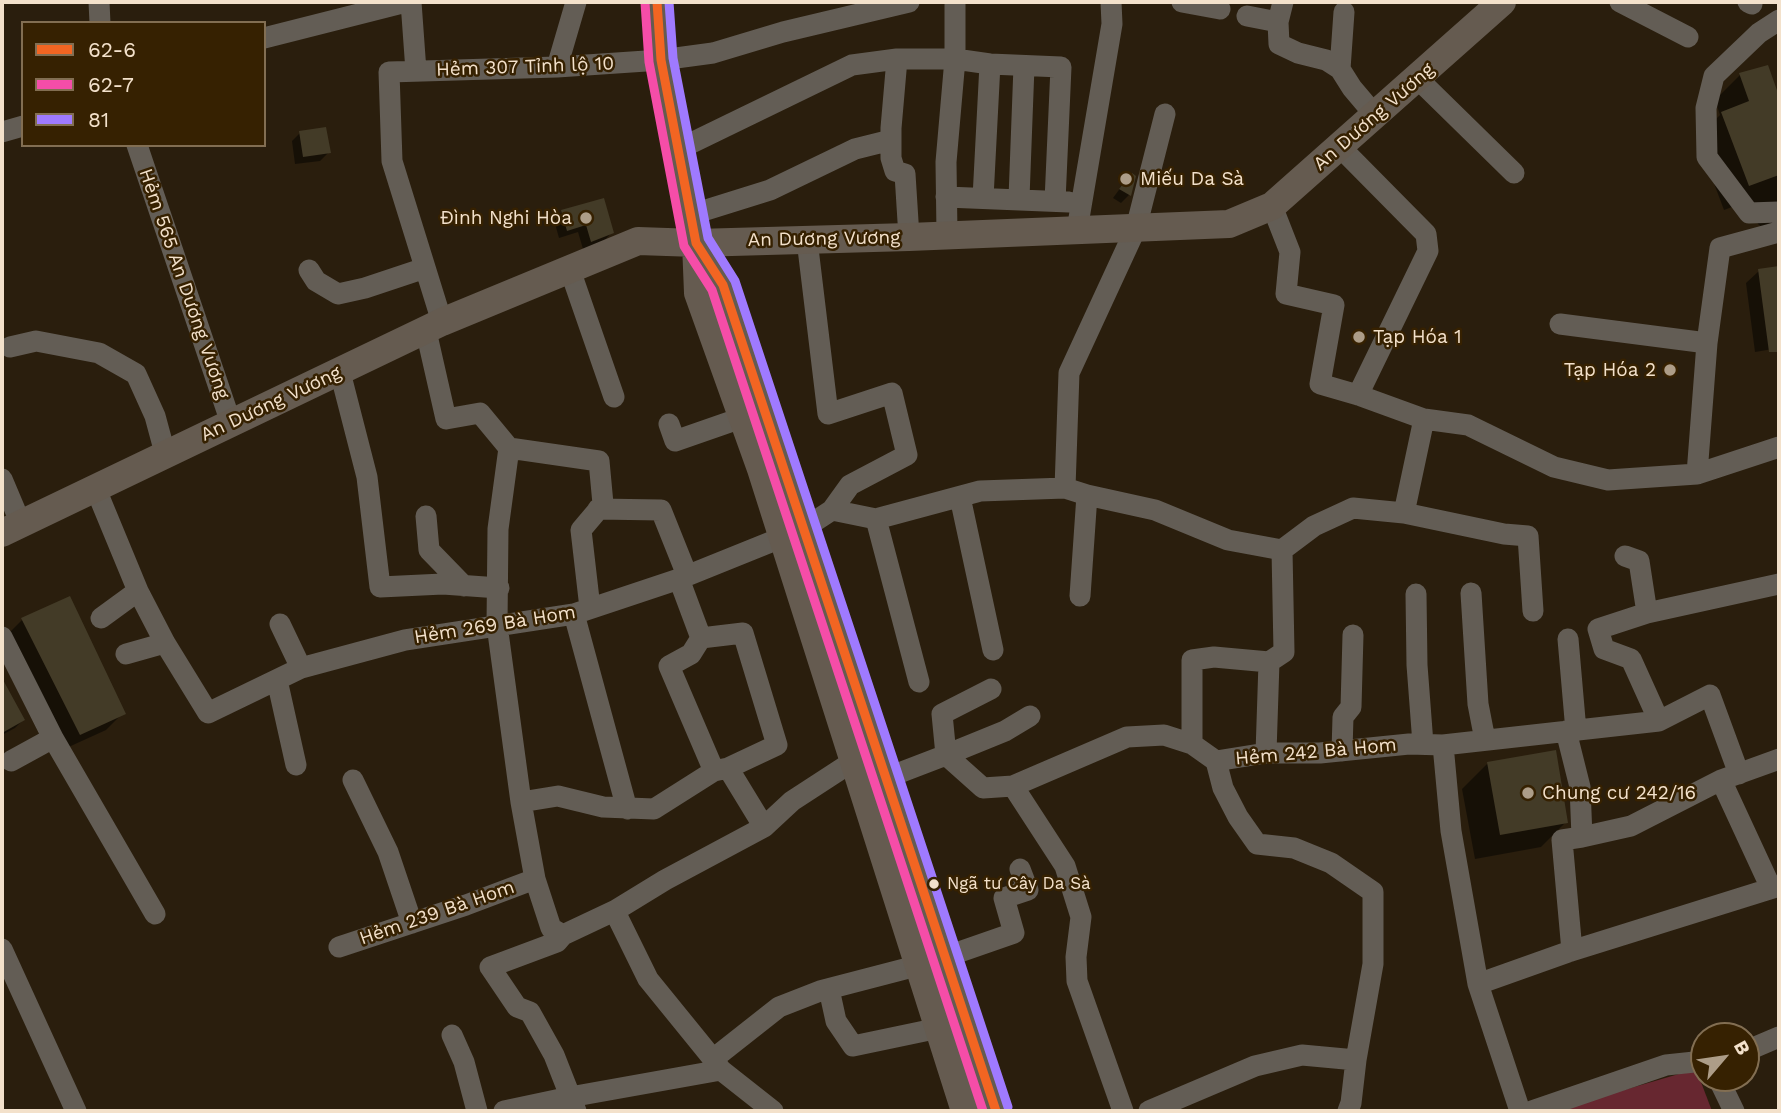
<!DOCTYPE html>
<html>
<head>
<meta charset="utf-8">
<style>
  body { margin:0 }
  #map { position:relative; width:1781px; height:1113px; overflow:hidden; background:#2a1e0d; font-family:"Work Sans",sans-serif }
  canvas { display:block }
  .frame { position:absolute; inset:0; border:4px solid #f3e1cb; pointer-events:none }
  .legend { position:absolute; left:21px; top:21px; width:245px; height:126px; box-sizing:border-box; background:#362101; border:2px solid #826e52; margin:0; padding:9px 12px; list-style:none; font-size:21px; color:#f3e1cb }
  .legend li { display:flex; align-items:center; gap:14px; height:35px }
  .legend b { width:35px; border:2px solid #826e52 }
  .north { position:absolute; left:1690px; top:1022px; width:70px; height:70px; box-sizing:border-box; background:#362101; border:2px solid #826e52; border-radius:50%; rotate:61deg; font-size:19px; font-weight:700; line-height:28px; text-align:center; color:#f3e1cb }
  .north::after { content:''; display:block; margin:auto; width:24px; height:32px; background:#ad9d88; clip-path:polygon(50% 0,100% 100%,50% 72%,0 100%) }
</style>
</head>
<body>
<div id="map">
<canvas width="1781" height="1113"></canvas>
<div class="frame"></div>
<ul class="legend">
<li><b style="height:9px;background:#f26522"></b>62-6</li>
<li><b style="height:9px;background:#f54da8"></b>62-7</li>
<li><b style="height:9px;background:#9f7aff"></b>81</li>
</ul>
<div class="north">B</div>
</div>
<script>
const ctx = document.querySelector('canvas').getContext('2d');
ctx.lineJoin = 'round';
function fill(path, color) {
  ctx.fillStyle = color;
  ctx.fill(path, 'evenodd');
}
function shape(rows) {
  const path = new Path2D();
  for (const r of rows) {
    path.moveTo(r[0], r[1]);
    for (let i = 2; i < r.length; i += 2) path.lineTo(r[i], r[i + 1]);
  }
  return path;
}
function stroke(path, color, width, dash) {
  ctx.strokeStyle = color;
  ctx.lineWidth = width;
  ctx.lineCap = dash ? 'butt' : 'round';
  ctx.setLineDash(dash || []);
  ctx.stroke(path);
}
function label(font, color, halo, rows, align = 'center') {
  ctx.font = font + ' "Work Sans",sans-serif';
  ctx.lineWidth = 5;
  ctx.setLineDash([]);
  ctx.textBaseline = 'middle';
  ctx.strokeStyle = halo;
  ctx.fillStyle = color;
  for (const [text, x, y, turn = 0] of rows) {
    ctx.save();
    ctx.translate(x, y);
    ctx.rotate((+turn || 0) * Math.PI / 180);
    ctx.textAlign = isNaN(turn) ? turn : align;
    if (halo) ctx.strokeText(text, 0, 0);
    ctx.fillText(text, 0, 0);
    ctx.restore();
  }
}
fill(shape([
  [1696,1069,1712,1111,1552,1111]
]), '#672730');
fill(shape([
  [1767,67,1779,100,1779,220,1762,227,1758,224,1748,201,1724,210,1697,138,1720,115,1715,100,1740,75],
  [300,133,329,152,320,161,295,164,292,141],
  [1134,176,1129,195,1121,203,1113,198,1124,183],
  [562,212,612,232,604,241,583,249,578,232,559,238,554,220],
  [1779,268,1779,348,1755,352,1746,283,1759,271],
  [22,620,123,713,106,730,62,750,5,637],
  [2,682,23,720,15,728,2,735],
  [1487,764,1566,822,1541,847,1475,859,1462,789]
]), '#0007');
fill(shape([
  [1768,65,1779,96,1779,175,1749,186,1721,112,1749,101,1739,73],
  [326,127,331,153,303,157,299,131],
  [1132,173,1136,176,1131,196,1119,189],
  [604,198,614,233,591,242,586,225,567,231,561,210],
  [1779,266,1779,352,1769,352,1758,269],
  [70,596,126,714,80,735,21,618],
  [2,678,25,720,2,733],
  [1556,750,1568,823,1500,835,1487,762]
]), '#433b27');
stroke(shape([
  [99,2,100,23],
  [411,2,416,71],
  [1182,2,1220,9],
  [1283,2,1278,22,1279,44,1298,53,1326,60,1340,69,1352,88,1374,114],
  [1620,2,1688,37],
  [1748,2,1752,4],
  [1247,16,1278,22],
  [1779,20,1759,33,1714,76,1706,108,1707,157,1749,213,1779,212],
  [264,38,406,2],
  [897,59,891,128,891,158,895,171,905,174,909,237],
  [557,67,576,2],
  [1340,69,1344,12],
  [1418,79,1514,173],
  [2,132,23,126],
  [137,145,231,423],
  [1340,147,1426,234,1428,251,1358,395],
  [677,150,852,65,897,59,955,59,990,64,1061,67,1055,201],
  [946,197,1069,202],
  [983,198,990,64],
  [1019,198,1024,66],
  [1272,206,1290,252,1286,294,1334,305,1320,384,1358,395,1424,419,1468,425,1554,467,1608,480,1697,474,1779,447],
  [690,215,770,190,855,149,891,140],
  [1077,230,1112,24,1111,2],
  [947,234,946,162,955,59,955,2],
  [807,240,828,414,892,393,907,455,850,485,832,510],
  [309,270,316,281,338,294,365,288,425,268],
  [570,270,614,397],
  [442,322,392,161,389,72,557,67,661,60,713,53,783,32,909,2],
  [1560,324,1707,343],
  [426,331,446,419,480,413,509,448],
  [10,347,36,341,99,353,136,374,155,416,165,453],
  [340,372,367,477,380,587,443,584,499,588],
  [669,424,675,441,744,417],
  [509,448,498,529,497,625,521,802,535,879,551,928,563,935,616,910,665,880,764,827,792,801,855,760],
  [509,448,599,461,603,504,581,530,590,608],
  [1697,474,1707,343,1720,248,1779,232],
  [2,479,21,524],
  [95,487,138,591,165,643,208,713,301,668,405,640,574,614,679,579,803,529,832,510,876,519,980,491,1065,488,1087,495,1155,510,1228,540,1282,550,1314,526,1353,508,1404,513,1504,534,1528,536,1533,611],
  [1065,488,1069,373,1136,228,1165,114],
  [960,497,993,650],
  [598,509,661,510,687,575],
  [1404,513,1424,419],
  [426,516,429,550,464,586],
  [876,519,919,682],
  [1625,556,1639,561,1647,613],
  [679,579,701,638,691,654,669,666,714,771],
  [1471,593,1478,704,1485,740],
  [1416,594,1417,665,1423,744],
  [1080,596,1087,495],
  [574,614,627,809],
  [101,618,138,591],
  [280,624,301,668],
  [2,637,53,738,155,914],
  [1568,639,1576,731],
  [126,654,165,643],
  [277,680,296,765],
  [991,689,942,714,946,755,1005,731,1030,716],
  [1659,721,1631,659,1604,649,1598,629,1647,613,1779,584],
  [1566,731,1580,787,1582,837,1631,826,1721,780,1779,759],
  [1192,744,1192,660,1214,657,1269,662,1284,652,1282,550],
  [1443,745,1451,831,1478,984,1520,1111],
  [1342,751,1343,717,1351,707,1353,635],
  [1266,753,1269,662],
  [11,761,53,738],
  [728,768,764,827],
  [886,778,946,755,983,788,1013,786,1127,737,1164,735,1192,744,1216,761,1266,753,1320,753,1409,744,1443,745,1659,721,1710,695,1739,774],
  [353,780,388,852,412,923],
  [1721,780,1771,888],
  [1013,786,1065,866,1081,917,1076,957,1077,981,1123,1111],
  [521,802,558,796,603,807,654,809,714,771,728,768,777,745,743,633,701,638],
  [616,910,618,918,648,979,713,1059],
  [563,935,557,942,490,967,517,1007,530,1012,554,1055,576,1111],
  [339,947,466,905,535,879],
  [2,949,76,1111],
  [1572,951,1562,840,1582,837],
  [945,957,1014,933,1004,898,1028,890,1020,869],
  [1478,984,1568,952,1779,886],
  [829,989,836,1021,853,1046,939,1028],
  [452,1035,464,1062,477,1111],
  [1746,1051,1779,1037],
  [721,1070,773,1111],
  [1718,1078,1734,1111],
  [504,1111,570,1097,721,1070,713,1059,779,1007,820,991,920,965],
  [1149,1111,1255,1066,1302,1055,1356,1060,1373,964,1373,892,1331,863,1294,848,1257,844,1238,817,1223,788,1216,761],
  [1348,1111,1351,1103,1356,1060],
  [1532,1111,1666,1065,1704,1061]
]), '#635d55', 21);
stroke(shape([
  [657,2,661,60,696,243,698,293,761,469,965,1111],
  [696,243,723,285,996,1111],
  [2,533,442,322,638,241,696,243,909,237,1229,224,1272,206,1502,2]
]), '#655b50', 28);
stroke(shape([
  [657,2,661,60,696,243,723,285,996,1111]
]), '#f26522', 9);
stroke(shape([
  [645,3,649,62,684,246,712,290,983,1111]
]), '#f54da8', 9);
stroke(shape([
  [669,2,673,58,708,238,735,281,1008,1107]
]), '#9f7aff', 9);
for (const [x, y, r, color] of [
  [1126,179,7,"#ad9d88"],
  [586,218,7,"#ad9d88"],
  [1359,337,7,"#ad9d88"],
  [1670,370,7,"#ad9d88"],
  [1528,793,7,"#ad9d88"],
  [934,884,6,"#f3e1cb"]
]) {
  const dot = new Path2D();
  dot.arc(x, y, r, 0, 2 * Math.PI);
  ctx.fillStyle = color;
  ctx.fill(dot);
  stroke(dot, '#362101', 2.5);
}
label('17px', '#f3e1cb', '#362101', [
  ["Ngã tư Cây Da Sà",947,884]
], 'left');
label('19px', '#f3e1cb', '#362101', [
  ["Hẻm 307 Tỉnh lộ 10",525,67,-2],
  ["An Dương Vương",1374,117,-41],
  ["An Dương Vương",824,239,-1],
  ["Hẻm 565 An Dương Vương",184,284,71],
  ["An Dương Vương",271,404,-25],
  ["Hẻm 269 Bà Hom",495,625,-9],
  ["Hẻm 242 Bà Hom",1316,752,-5],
  ["Hẻm 239 Bà Hom",437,913,-19]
]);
label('19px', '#f3e1cb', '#362101', [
  ["Miếu Da Sà",1140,179],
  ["Đình Nghi Hòa",572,218,"right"],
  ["Tạp Hóa 1",1373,337],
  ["Tạp Hóa 2",1656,370,"right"],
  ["Chung cư 242/16",1542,793]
], 'left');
</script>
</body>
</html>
